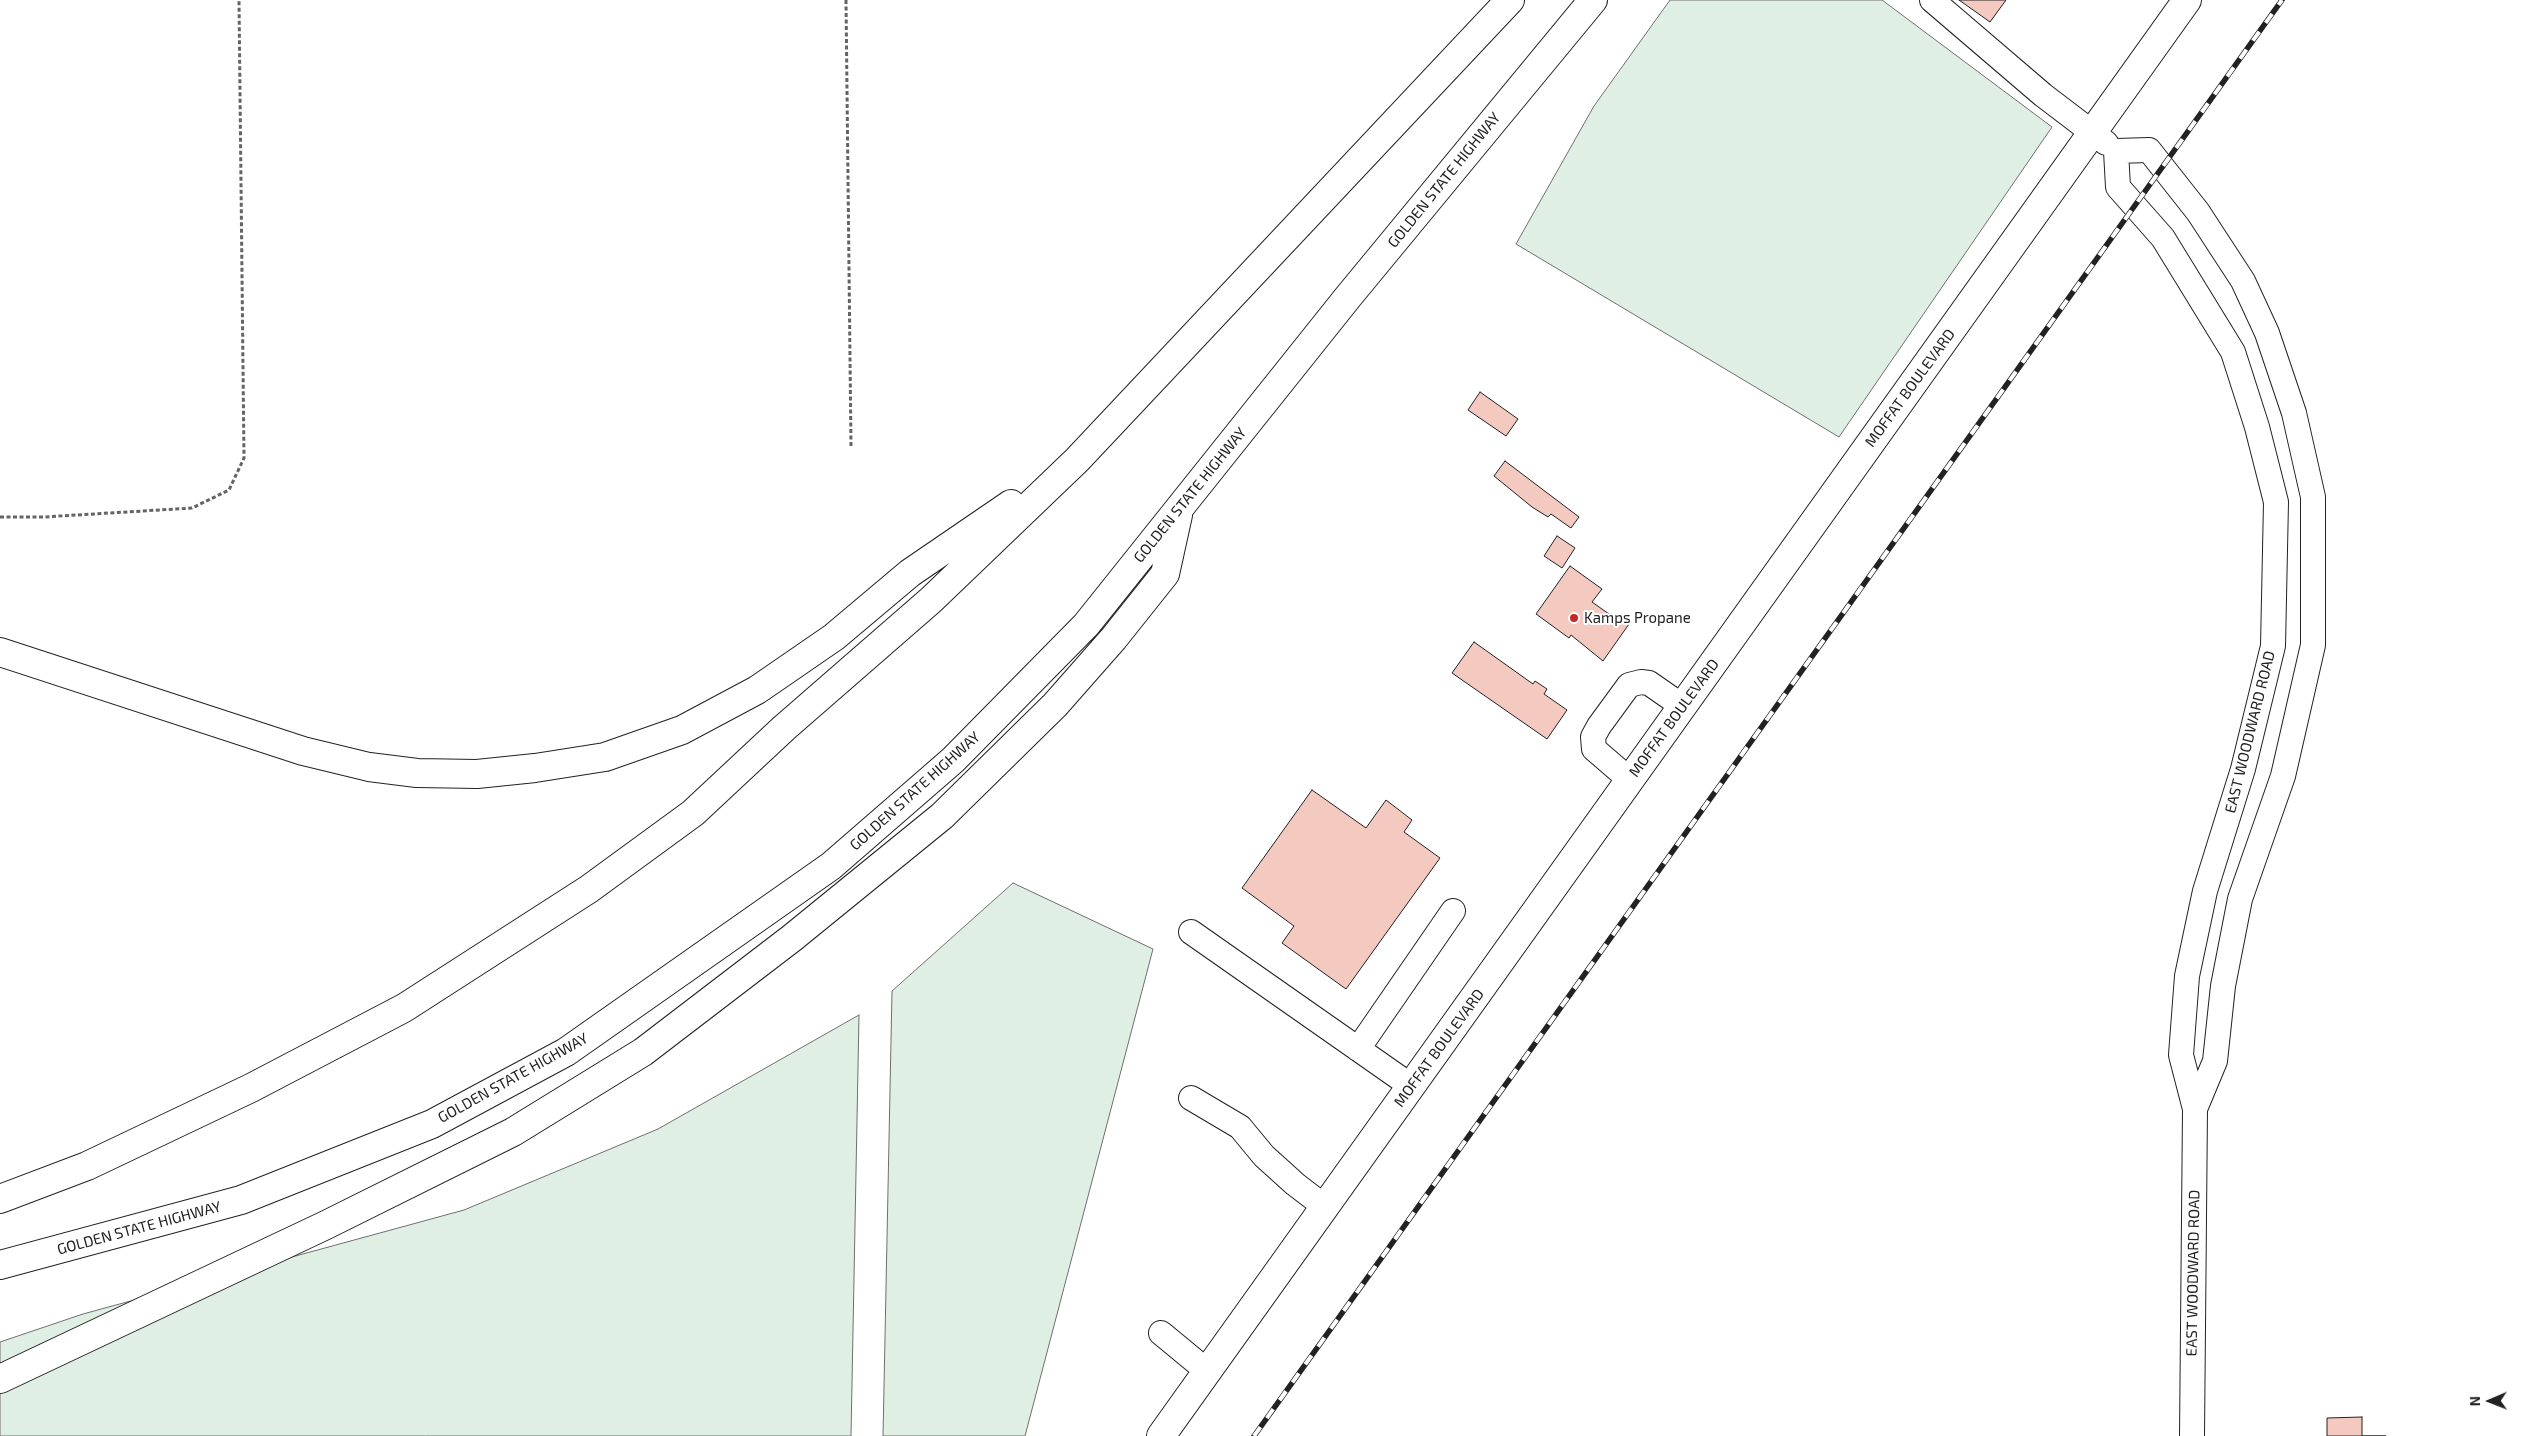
<!DOCTYPE html>
<html>
<head>
<meta charset="utf-8">
<style>
  body { margin:0 }
  #map { position:relative; width:2525px; height:1436px; overflow:hidden; background:#fff; font-family:"Exo 2",sans-serif }
  canvas { display:block }
  .north { position:absolute; left:2465px; top:1376px; width:50px; height:50px; -webkit-text-stroke:4px #fff; paint-order:stroke; rotate:269deg; font-size:14px; font-weight:700; line-height:20px; text-align:center; color:#222 }
  .north::after { content:''; display:block; margin:auto; width:18px; height:22px; background:#222; clip-path:polygon(50% 0,100% 100%,50% 72%,0 100%) }
</style>
</head>
<body>
<div id="map">
<canvas width="2525" height="1436"></canvas>
<div class="north">N</div>
</div>
<script>
const ctx = document.querySelector('canvas').getContext('2d');
ctx.lineJoin = 'round';
function fill(path, color) {
  ctx.fillStyle = color;
  ctx.fill(path, 'evenodd');
}
function shape(rows) {
  const path = new Path2D();
  for (const r of rows) {
    path.moveTo(r[0], r[1]);
    for (let i = 2; i < r.length; i += 2) path.lineTo(r[i], r[i + 1]);
  }
  return path;
}
function stroke(path, color, width, dash) {
  ctx.strokeStyle = color;
  ctx.lineWidth = width;
  ctx.lineCap = dash ? 'butt' : 'round';
  ctx.setLineDash(dash || []);
  ctx.stroke(path);
}
function label(font, color, halo, rows, align = 'center') {
  ctx.font = font + ' "Exo 2",sans-serif';
  ctx.lineWidth = 4;
  ctx.setLineDash([]);
  ctx.textBaseline = 'middle';
  ctx.strokeStyle = halo;
  ctx.fillStyle = color;
  for (const [text, x, y, turn = 0] of rows) {
    ctx.save();
    ctx.translate(x, y);
    ctx.rotate((+turn || 0) * Math.PI / 180);
    ctx.textAlign = isNaN(turn) ? turn : align;
    if (halo) ctx.strokeText(text, 0, 0);
    ctx.fillText(text, 0, 0);
    ctx.restore();
  }
}
const green = shape([
  [1670,0,1882,0,2052,127,1839,437,1516,244,1594,106,1670,0],
  [1013,883,1153,949,1025,1436,883,1436,892,991,1013,883],
  [859,1015,851,1436,0,1436,0,1342,83,1314,464,1210,658,1129,859,1015]
]);
fill(green, '#e0efe3');
stroke(green, '#6f6f6f', 1);
const building = shape([
  [1959,0,2006,0,1990,22,1959,0],
  [1480,392,1518,419,1506,436,1468,410,1480,392],
  [1505,461,1579,517,1571,528,1551,514,1548,517,1532,507,1494,476,1505,461],
  [1557,536,1575,548,1562,568,1544,556,1557,536],
  [1570,566,1602,589,1592,602,1619,621,1621,618,1629,624,1603,661,1571,635,1569,638,1536,614,1570,566],
  [1474,642,1533,684,1535,681,1547,689,1544,694,1567,710,1547,739,1452,673,1474,642],
  [1312,790,1366,828,1386,800,1412,820,1404,832,1440,858,1346,989,1282,943,1294,926,1242,888,1312,790],
  [2362,1417,2362,1436,2386,1436,2327,1436,2327,1418,2362,1417]
]);
fill(building, '#f3c9c0');
stroke(building, '#222', 1);
const minor = shape([
  [1932,0,2043,95,2106,143],
  [2116,151,2118,187,2163,238,2233,352,2257,427,2276,502,2273,646,2243,769,2205,891,2187,976,2181,1055,2195,1109,2192,1436],
  [2116,151,2149,150,2198,212,2243,281,2267,333,2294,413,2313,497,2313,645,2283,776,2240,899,2223,986,2215,1061,2195,1109],
  [1630,780,1594,749,1593,737,1599,726,1629,685,1641,682,1649,683,1682,706],
  [1191,932,1411,1086],
  [1358,1049,1453,911],
  [1191,1098,1240,1127,1264,1156,1295,1184,1325,1207],
  [1161,1333,1207,1371]
]);
const major = shape([
  [1161,1436,2187,0]
]);
const highway = shape([
  [0,652,303,751,369,767,417,773,477,774,535,768,605,757,682,730,757,690,834,637,910,573,1011,504],
  [0,1199,87,1166,251,1088,404,1008,589,889,693,813,784,728,931,600,1077,460,1510,0],
  [0,1265,241,1200,432,1124,566,1052,831,866,953,760,1086,625,1348,297,1593,0],
  [0,1379,326,1225,513,1132,643,1052,792,938,942,816,1055,705,1114,638,1165,574,1178,515]
]);
stroke(minor, '#222', 26);
stroke(major, '#222', 30);
stroke(highway, '#222', 30);
stroke(shape([
  [846,0,851,446],
  [0,517,44,517,192,508,229,490,244,458,239,0]
]), '#646464', 3, [4, 2.5]);
stroke(minor, '#fff', 24);
stroke(major, '#fff', 28);
stroke(highway, '#fff', 28);
const rail = shape([
  [1254,1436,2282,0]
]);
stroke(rail, '#222', 5.5);
stroke(rail, '#fff', 4, [11]);
for (const [x, y, r, color] of [
  [1574,618,5,"#c62828"]
]) {
  const dot = new Path2D();
  dot.arc(x, y, r, 0, 2 * Math.PI);
  ctx.fillStyle = color;
  ctx.fill(dot);
  stroke(dot, '#fff', 2);
}
label('15px', '#222', '#fff', [
  ["GOLDEN STATE HIGHWAY",1444,180,-51],
  ["MOFFAT BOULEVARD",1910,388,-54],
  ["GOLDEN STATE HIGHWAY",1190,495,-51],
  ["MOFFAT BOULEVARD",1674,718,-54],
  ["EAST WOODWARD ROAD",2250,732,-76],
  ["GOLDEN STATE HIGHWAY",915,791,-42],
  ["MOFFAT BOULEVARD",1439,1048,-54],
  ["GOLDEN STATE HIGHWAY",513,1078,-29],
  ["GOLDEN STATE HIGHWAY",139,1228,-15],
  ["EAST WOODWARD ROAD",2193,1273,-89]
]);
label('15px', '#222', '#fff', [
  ["Kamps Propane",1584,618]
], 'left');
</script>
</body>
</html>
